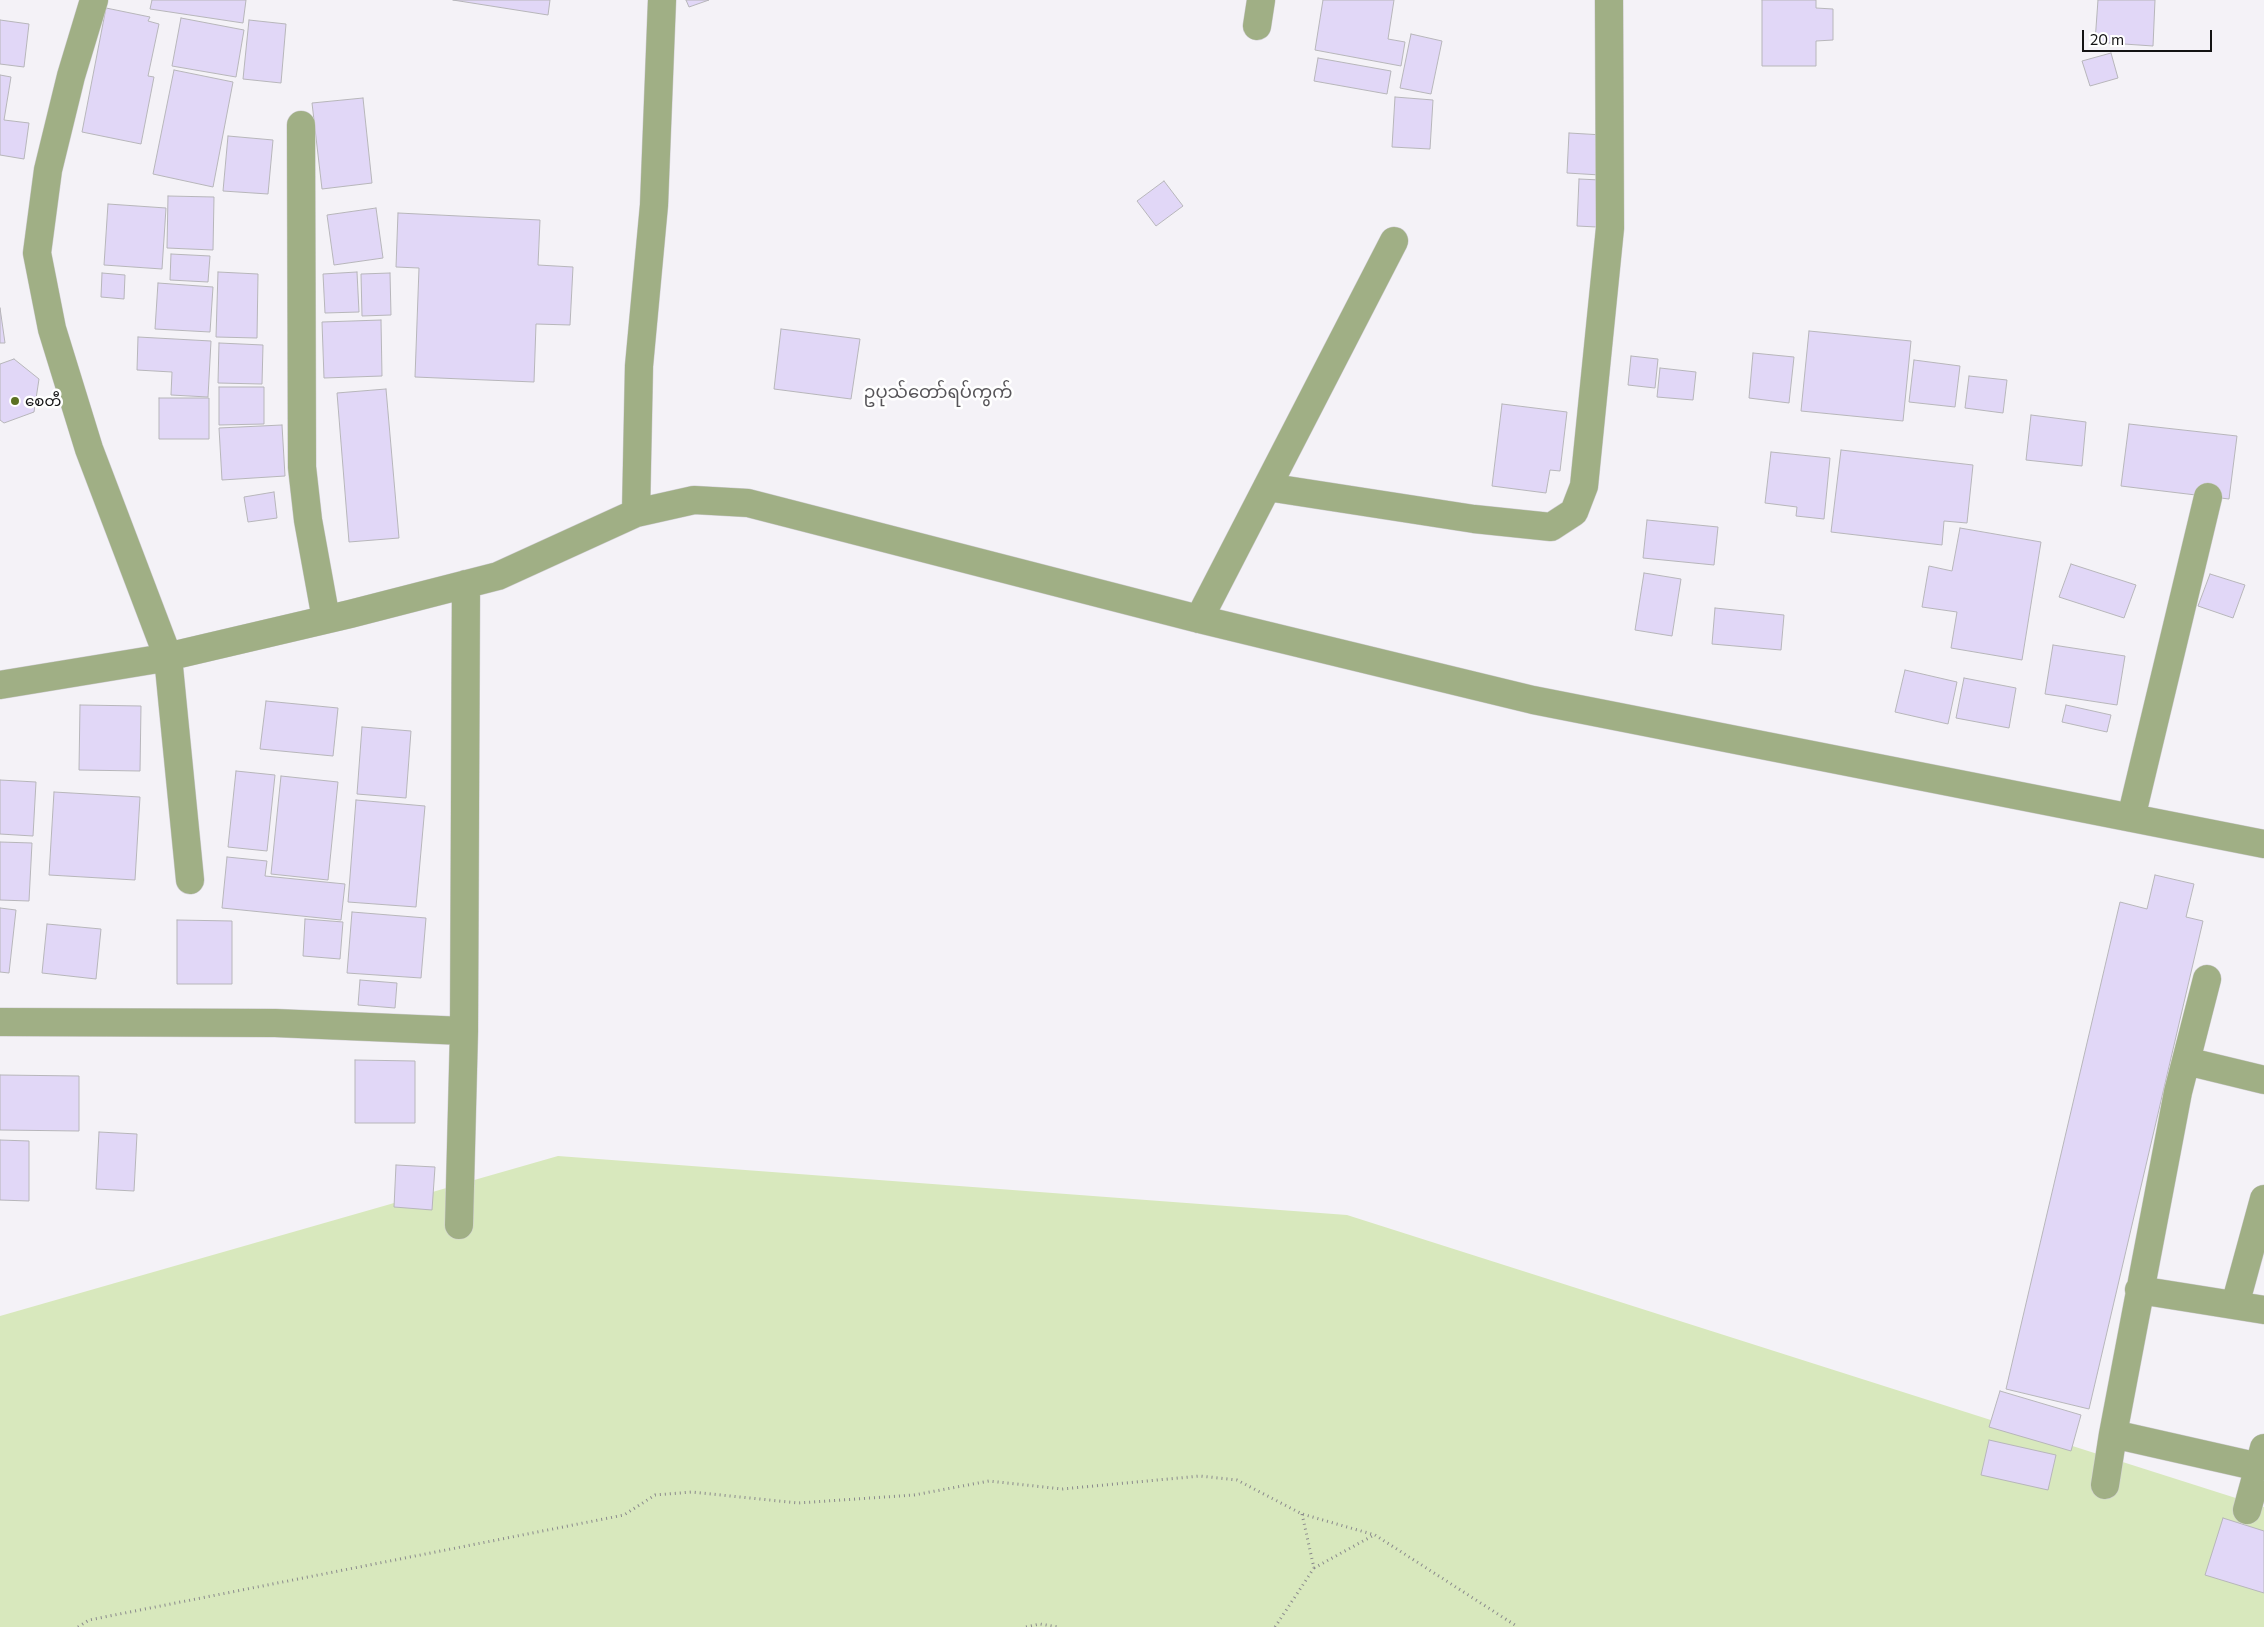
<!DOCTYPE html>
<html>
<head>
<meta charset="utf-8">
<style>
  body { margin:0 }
  #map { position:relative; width:2264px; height:1627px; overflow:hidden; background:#f4f2f7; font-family:Commissioner,sans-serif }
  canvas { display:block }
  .scale { position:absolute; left:2082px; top:30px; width:130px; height:22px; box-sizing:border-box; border:2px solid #131314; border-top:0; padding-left:6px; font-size:15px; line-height:18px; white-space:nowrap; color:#131314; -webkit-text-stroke:4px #fff; paint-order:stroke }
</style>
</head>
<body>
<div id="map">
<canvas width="2264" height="1627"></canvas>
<div class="scale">20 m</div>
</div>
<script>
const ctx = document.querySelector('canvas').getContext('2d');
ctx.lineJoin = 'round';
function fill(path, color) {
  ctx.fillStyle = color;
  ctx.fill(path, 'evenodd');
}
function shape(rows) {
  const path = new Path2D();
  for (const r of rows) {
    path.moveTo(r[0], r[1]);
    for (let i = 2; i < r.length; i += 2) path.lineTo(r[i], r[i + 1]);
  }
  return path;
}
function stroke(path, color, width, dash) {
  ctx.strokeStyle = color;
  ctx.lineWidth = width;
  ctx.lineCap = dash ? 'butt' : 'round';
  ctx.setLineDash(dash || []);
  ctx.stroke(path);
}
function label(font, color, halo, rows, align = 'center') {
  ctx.font = font + ' Commissioner,"Noto Sans Myanmar",sans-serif';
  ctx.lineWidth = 5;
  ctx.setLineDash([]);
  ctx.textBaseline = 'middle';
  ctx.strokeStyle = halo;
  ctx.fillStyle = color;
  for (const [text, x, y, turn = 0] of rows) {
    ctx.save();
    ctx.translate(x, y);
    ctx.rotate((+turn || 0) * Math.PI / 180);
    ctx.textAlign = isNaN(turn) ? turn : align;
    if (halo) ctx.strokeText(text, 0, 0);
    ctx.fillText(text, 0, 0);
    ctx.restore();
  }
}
fill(shape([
  [558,1156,1347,1215,2264,1507,2264,1627,0,1627,0,1316]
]), '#d8e8bd');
const building = shape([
  [152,0,246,0,243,23,150,9,152,0],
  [453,0,550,0,548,15,453,0],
  [686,0,709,0,689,7,686,0],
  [1323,0,1394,0,1388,39,1405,42,1401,66,1315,50,1323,0],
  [1762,0,1816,0,1816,8,1833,9,1833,40,1816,41,1816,66,1762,66,1762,0],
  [2098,0,2155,0,2153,46,2095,42,2098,0],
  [106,8,150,17,148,21,159,24,148,76,154,77,141,144,82,132,106,8],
  [181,18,244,30,236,77,172,66,181,18],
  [0,20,29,24,24,67,0,64,0,20],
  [249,20,286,24,281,83,243,79,249,20],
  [1411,34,1442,41,1431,94,1400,88,1411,34],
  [2111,53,2118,78,2090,86,2082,61,2111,53],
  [1318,58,1391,71,1387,94,1314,81,1318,58],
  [174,70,233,82,213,187,153,174,174,70],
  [0,75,11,77,4,120,29,123,24,159,0,155,0,75],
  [1395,97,1433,100,1430,149,1392,147,1395,97],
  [363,98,372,183,322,189,312,103,363,98],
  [1569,133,1603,135,1600,175,1567,173,1569,133],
  [228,136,273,140,268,194,223,191,228,136],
  [1579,179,1600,180,1597,227,1577,226,1579,179],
  [1164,181,1183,206,1156,226,1137,201,1164,181],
  [168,196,214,197,213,250,167,248,168,196],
  [108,204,166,208,162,269,104,265,108,204],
  [376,208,383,258,334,265,327,215,376,208],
  [398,213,540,220,538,265,573,267,570,325,536,324,534,382,415,377,419,268,396,267,398,213],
  [171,254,210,256,208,282,170,280,171,254],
  [218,272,258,274,257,338,216,337,218,272],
  [357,272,359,312,325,313,323,274,357,272],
  [102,273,125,275,124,299,101,297,102,273],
  [390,273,391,315,362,316,361,274,390,273],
  [158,283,213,287,210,332,155,329,158,283],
  [0,308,5,343,0,343,0,308],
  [381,320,382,376,324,378,322,322,381,320],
  [781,329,860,339,851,399,774,389,781,329],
  [1809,331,1911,341,1903,421,1801,411,1809,331],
  [138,337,211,341,208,397,171,395,172,372,137,370,138,337],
  [219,343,263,345,262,384,218,383,219,343],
  [1753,353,1794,357,1789,403,1749,398,1753,353],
  [1631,356,1658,359,1655,388,1628,385,1631,356],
  [14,359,39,379,34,412,4,423,0,420,0,364,14,359],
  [1914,360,1960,366,1955,407,1909,402,1914,360],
  [1660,368,1696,372,1693,400,1657,397,1660,368],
  [1969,376,2007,380,2003,413,1965,408,1969,376],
  [219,387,264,387,264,424,219,425,219,387],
  [386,389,399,538,349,542,337,393,386,389],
  [159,398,209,398,209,439,159,439,159,398],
  [1502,404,1567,412,1560,471,1550,470,1546,493,1492,486,1502,404],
  [2031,415,2086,422,2082,466,2026,460,2031,415],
  [2129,424,2237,436,2229,499,2121,486,2129,424],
  [282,425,285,476,222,480,219,428,282,425],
  [1841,450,1973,465,1967,523,1944,521,1942,545,1831,532,1841,450],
  [1771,452,1830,458,1824,519,1796,516,1797,507,1765,503,1771,452],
  [274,492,277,518,248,522,244,497,274,492],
  [1647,520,1718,527,1714,565,1643,558,1647,520],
  [1960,528,2041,542,2022,660,1951,648,1957,612,1922,607,1929,566,1952,571,1960,528],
  [2071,564,2136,585,2124,618,2059,597,2071,564],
  [1644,573,1681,579,1672,636,1635,630,1644,573],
  [2210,574,2245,585,2233,618,2198,606,2210,574],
  [1715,608,1784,615,1781,650,1712,644,1715,608],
  [2053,645,2125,656,2117,705,2045,694,2053,645],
  [1905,670,1957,682,1948,724,1895,712,1905,670],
  [1964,678,2016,688,2009,728,1956,718,1964,678],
  [266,701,338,708,333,756,260,749,266,701],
  [80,705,141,706,140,771,79,770,80,705],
  [2066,705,2111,715,2107,732,2062,722,2066,705],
  [362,727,411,731,406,798,357,794,362,727],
  [236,771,275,775,267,851,228,847,236,771],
  [281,776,338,782,328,880,271,874,281,776],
  [0,780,36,782,33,836,0,834,0,780],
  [54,792,140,797,135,880,49,875,54,792],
  [356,800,425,806,416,907,348,902,356,800],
  [0,842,32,843,29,901,0,900,0,842],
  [227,857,267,861,265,876,345,884,341,920,222,908,227,857],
  [2155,875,2194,884,2186,917,2203,921,2089,1409,2006,1389,2120,902,2147,909,2155,875],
  [0,908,16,910,9,973,0,972,0,908],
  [352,912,426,918,421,978,347,973,352,912],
  [305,919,343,922,340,959,303,956,305,919],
  [177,920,232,921,232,984,177,984,177,920],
  [47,924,101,929,96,979,42,973,47,924],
  [360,980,397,983,395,1008,358,1005,360,980],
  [355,1060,415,1061,415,1123,355,1123,355,1060],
  [0,1075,79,1076,79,1131,0,1130,0,1075],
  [99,1132,137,1134,134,1191,96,1189,99,1132],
  [0,1140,29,1141,29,1201,0,1200,0,1140],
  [396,1165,435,1167,432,1210,394,1207,396,1165],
  [2000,1391,2081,1415,2071,1451,1989,1427,2000,1391],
  [1989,1440,2056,1455,2048,1490,1981,1475,1989,1440],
  [2223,1518,2264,1531,2264,1593,2205,1575,2223,1518]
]);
fill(building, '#e1d7f7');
stroke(building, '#b7b6ba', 1);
const minor = shape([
  [94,0,71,76,48,170,37,253,52,329,89,449,168,657,190,880],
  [1257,26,1261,0],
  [301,125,302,467,308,520,326,619],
  [1267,487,1474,519,1551,527,1574,512,1584,486,1610,228,1609,0],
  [636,513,639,366,654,205,662,0],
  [1199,619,1394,241],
  [0,685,158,659,350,614,498,576,636,513,694,500,748,503,1199,619,1533,700,2264,844],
  [2131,818,2208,497],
  [2207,979,2178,1092,2113,1434,2259,1467],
  [0,1022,275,1023,464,1031],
  [2186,1061,2264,1080],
  [459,1225,464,1031,466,584],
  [2139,1290,2264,1310],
  [2235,1305,2264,1199],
  [2105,1485,2113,1434],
  [2247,1510,2264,1448]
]);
stroke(minor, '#d0ced3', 29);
stroke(shape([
  [1314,1568,1374,1535],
  [78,1627,89,1620,624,1515,655,1495,692,1492,798,1503,914,1495,989,1481,1062,1489,1200,1476,1237,1480,1302,1514,1375,1535,1518,1627],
  [1026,1627,1040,1624,1058,1627],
  [1275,1627,1314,1568,1302,1514]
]), '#8a898c', 3, [1, 4]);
stroke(minor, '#a0af85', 28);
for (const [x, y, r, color] of [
  [15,401,5,"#5b7122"]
]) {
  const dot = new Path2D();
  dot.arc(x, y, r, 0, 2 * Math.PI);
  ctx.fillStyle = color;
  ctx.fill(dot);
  stroke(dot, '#fff', 2);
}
label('15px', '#131314', '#fff', [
  ["စေတီ",25,401]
], 'left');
label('18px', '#565458', '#fff', [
  ["ဥပုသ်တော်ရပ်ကွက်",938,392]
]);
</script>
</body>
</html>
